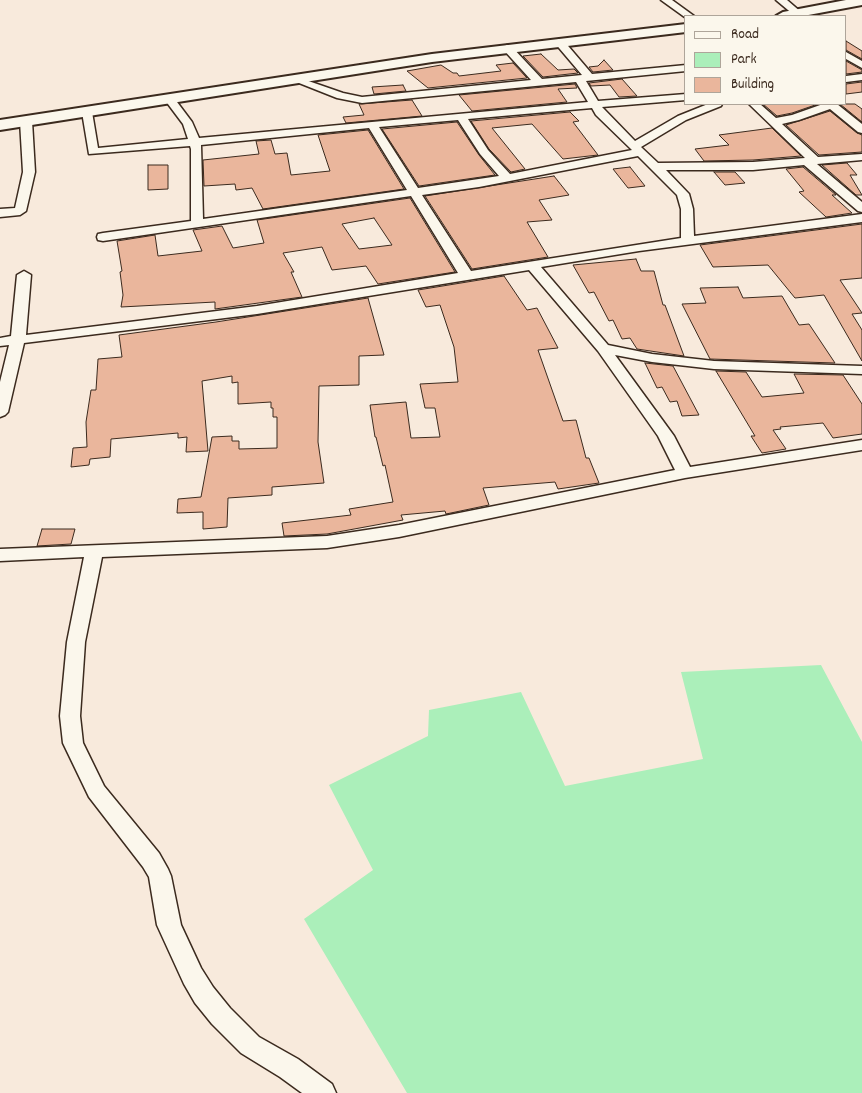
<!DOCTYPE html>
<html>
<head>
<meta charset="utf-8">
<style>
  body { margin:0 }
  #map { position:relative; width:862px; height:1093px; overflow:hidden; background:#f8eadc; font-family:Dekko,sans-serif }
  canvas { display:block }
  .legend { position:absolute; left:684px; top:15px; width:162px; height:90px; box-sizing:border-box; background:#fbf7ec; border:1px solid #aea59a; margin:0; padding:6px 9px; list-style:none; font-size:15px; color:#3b2a1e }
  .legend li { display:flex; align-items:center; gap:10px; height:25px }
  .legend b { width:25px; border:1px solid #aea59a }
</style>
</head>
<body>
<div id="map">
<canvas width="862" height="1093"></canvas>
<ul class="legend">
<li><b style="height:6px;background:#fbf7ec"></b>Road</li>
<li><b style="height:14px;background:#abefba"></b>Park</li>
<li><b style="height:14px;background:#eab69c"></b>Building</li>
</ul>
</div>
<script>
const ctx = document.querySelector('canvas').getContext('2d');
ctx.lineJoin = 'round';
function fill(path, color) {
  ctx.fillStyle = color;
  ctx.fill(path, 'evenodd');
}
function shape(rows) {
  const path = new Path2D();
  for (const r of rows) {
    path.moveTo(r[0], r[1]);
    for (let i = 2; i < r.length; i += 2) path.lineTo(r[i], r[i + 1]);
  }
  return path;
}
function stroke(path, color, width, dash) {
  ctx.strokeStyle = color;
  ctx.lineWidth = width;
  ctx.lineCap = dash ? 'butt' : 'round';
  ctx.setLineDash(dash || []);
  ctx.stroke(path);
}
fill(shape([
  [821,665,862,742,862,1093,407,1093,304,919,373,870,329,785,428,736,429,710,521,692,565,786,703,759,681,672]
]), '#abefba');
const building = shape([
  [846,41,862,51,862,59,846,50,846,41],
  [541,54,558,70,574,69,578,73,543,77,523,56,541,54],
  [604,60,613,70,593,72,589,67,598,66,604,60],
  [846,61,862,70,862,72,846,74,846,61],
  [513,63,527,78,428,88,407,71,441,65,453,73,457,73,459,76,501,71,496,65,513,63],
  [622,79,637,96,619,97,610,85,591,86,589,83,622,79],
  [862,82,862,92,846,94,846,84,862,82],
  [575,84,577,88,558,89,567,102,472,111,459,95,575,84],
  [403,85,406,91,374,94,372,87,403,85],
  [412,100,422,116,346,123,343,117,364,115,359,104,412,100],
  [763,104,818,104,792,113,777,116,763,104],
  [840,104,855,104,862,109,862,122,840,104],
  [830,111,857,133,862,135,862,152,819,155,786,125,830,111],
  [570,112,579,121,573,122,598,155,563,159,532,124,492,128,525,169,511,172,489,149,471,121,570,112],
  [457,122,479,155,495,175,419,186,382,129,457,122],
  [772,128,801,156,753,160,704,161,695,149,729,145,719,135,772,128],
  [368,130,404,189,263,209,252,188,236,190,235,184,204,186,203,160,259,154,256,141,271,140,275,154,287,153,291,175,330,171,318,135,368,130],
  [847,163,857,175,850,175,862,195,856,195,822,165,847,163],
  [148,165,168,165,168,189,148,190,148,165],
  [630,167,645,186,628,188,613,169,630,167],
  [803,167,836,195,832,195,852,213,826,217,799,192,804,191,786,169,803,167],
  [714,172,735,172,745,183,725,185,714,172],
  [554,176,569,195,539,200,552,220,527,222,548,257,472,269,425,196,554,176],
  [410,198,455,272,378,284,366,266,332,270,322,247,283,253,294,272,291,272,302,297,215,309,215,302,121,307,123,295,120,272,122,271,117,241,155,235,158,256,202,251,193,230,222,226,233,248,264,243,257,220,410,198],
  [374,218,392,245,359,249,342,224,374,218],
  [862,224,862,278,840,280,862,313,852,314,862,330,862,361,824,295,795,298,768,265,713,267,700,245,862,224],
  [636,259,641,271,654,271,663,305,665,305,684,356,637,349,630,338,622,339,613,320,609,321,594,292,589,293,573,265,636,259],
  [504,276,527,310,537,308,558,348,538,350,563,421,576,420,586,458,589,458,599,483,558,489,555,482,483,488,489,505,446,514,445,511,401,515,403,520,327,534,284,536,282,523,351,515,349,509,393,502,385,465,383,466,376,437,375,437,370,405,406,402,411,438,440,437,435,408,425,408,420,384,458,382,454,347,440,305,426,307,418,290,504,276],
  [738,287,743,298,782,296,799,325,809,324,835,363,710,359,682,304,706,303,700,288,738,287],
  [368,298,384,355,359,356,359,385,319,386,318,442,324,483,272,487,272,495,228,498,227,527,203,529,203,512,177,513,178,499,201,497,212,437,232,436,232,441,239,441,239,449,277,448,277,417,273,417,273,408,271,408,271,402,238,404,238,382,232,383,232,376,202,381,208,451,186,452,187,437,178,438,178,433,111,439,110,457,90,459,89,465,71,467,73,448,87,447,86,422,91,390,96,390,98,359,122,357,119,335,216,322,368,298],
  [645,363,673,366,699,415,682,416,677,401,670,402,662,387,657,388,645,363],
  [716,371,746,372,762,397,804,393,794,374,843,375,862,404,862,434,833,438,823,423,780,427,781,429,773,430,786,449,762,453,751,436,755,436,716,371],
  [42,529,75,529,71,544,37,546,42,529]
]);
fill(building, '#eab69c');
stroke(building, '#3b2a1e', 1);
const street = shape([
  [661,0,672,0,694,16,686,16,686,18,661,0],
  [776,0,787,0,802,13,800,15,794,15,776,0],
  [559,39,563,40,592,74,686,65,686,71,586,81,598,101,686,94,686,100,602,107,635,141,678,116,708,104,722,104,721,106,686,120,641,147,658,163,753,162,805,158,749,104,760,104,776,118,792,115,823,104,837,104,862,124,862,133,858,132,830,109,799,120,782,124,818,157,862,154,862,160,817,164,862,202,862,212,858,211,804,165,753,170,666,170,689,194,693,209,694,236,862,214,862,222,639,251,541,267,608,345,652,354,714,361,862,366,862,374,714,369,652,362,615,355,674,436,690,467,862,440,862,450,685,478,399,537,327,548,102,557,85,642,80,716,83,743,104,786,159,853,168,869,171,876,181,925,201,968,213,987,230,1008,259,1037,298,1059,332,1084,336,1093,302,1093,280,1077,241,1053,212,1024,195,1003,184,984,157,925,149,877,143,867,89,797,63,743,60,716,67,642,84,557,0,561,0,549,327,536,399,525,675,470,658,436,598,351,529,270,257,314,24,343,8,412,5,415,0,417,0,382,9,345,0,346,0,338,11,336,17,275,24,271,31,275,26,335,257,306,458,273,411,196,103,241,98,240,97,237,98,234,103,233,191,221,191,149,190,146,89,154,82,112,83,110,91,110,92,112,98,148,188,139,183,124,165,100,170,97,174,98,192,122,199,138,588,102,576,82,362,103,337,98,289,79,294,76,343,93,362,97,531,80,502,48,507,45,511,46,542,79,582,75,554,42,559,39],
  [592,108,596,115,632,150,510,174,488,150,468,119,592,108],
  [458,120,480,154,499,176,418,188,379,127,458,120],
  [369,128,407,190,203,219,201,145,369,128],
  [638,156,677,195,681,209,681,238,471,271,422,195,479,187,638,156],
  [846,52,862,61,862,68,846,59,846,52],
  [862,74,862,80,846,82,846,76,862,74],
  [26,118,32,121,35,172,26,211,20,215,0,217,0,209,15,208,23,172,20,121,26,118]
]);
const secondary = shape([
  [846,0,862,0,862,5,803,16,776,16,783,12,846,0],
  [686,24,686,32,432,62,0,130,0,120,432,54,686,24]
]);
stroke(street, '#3b2a1e', 3);
stroke(secondary, '#3b2a1e', 4);
fill(street, '#fbf7ec');
fill(secondary, '#fbf7ec');
</script>
</body>
</html>
